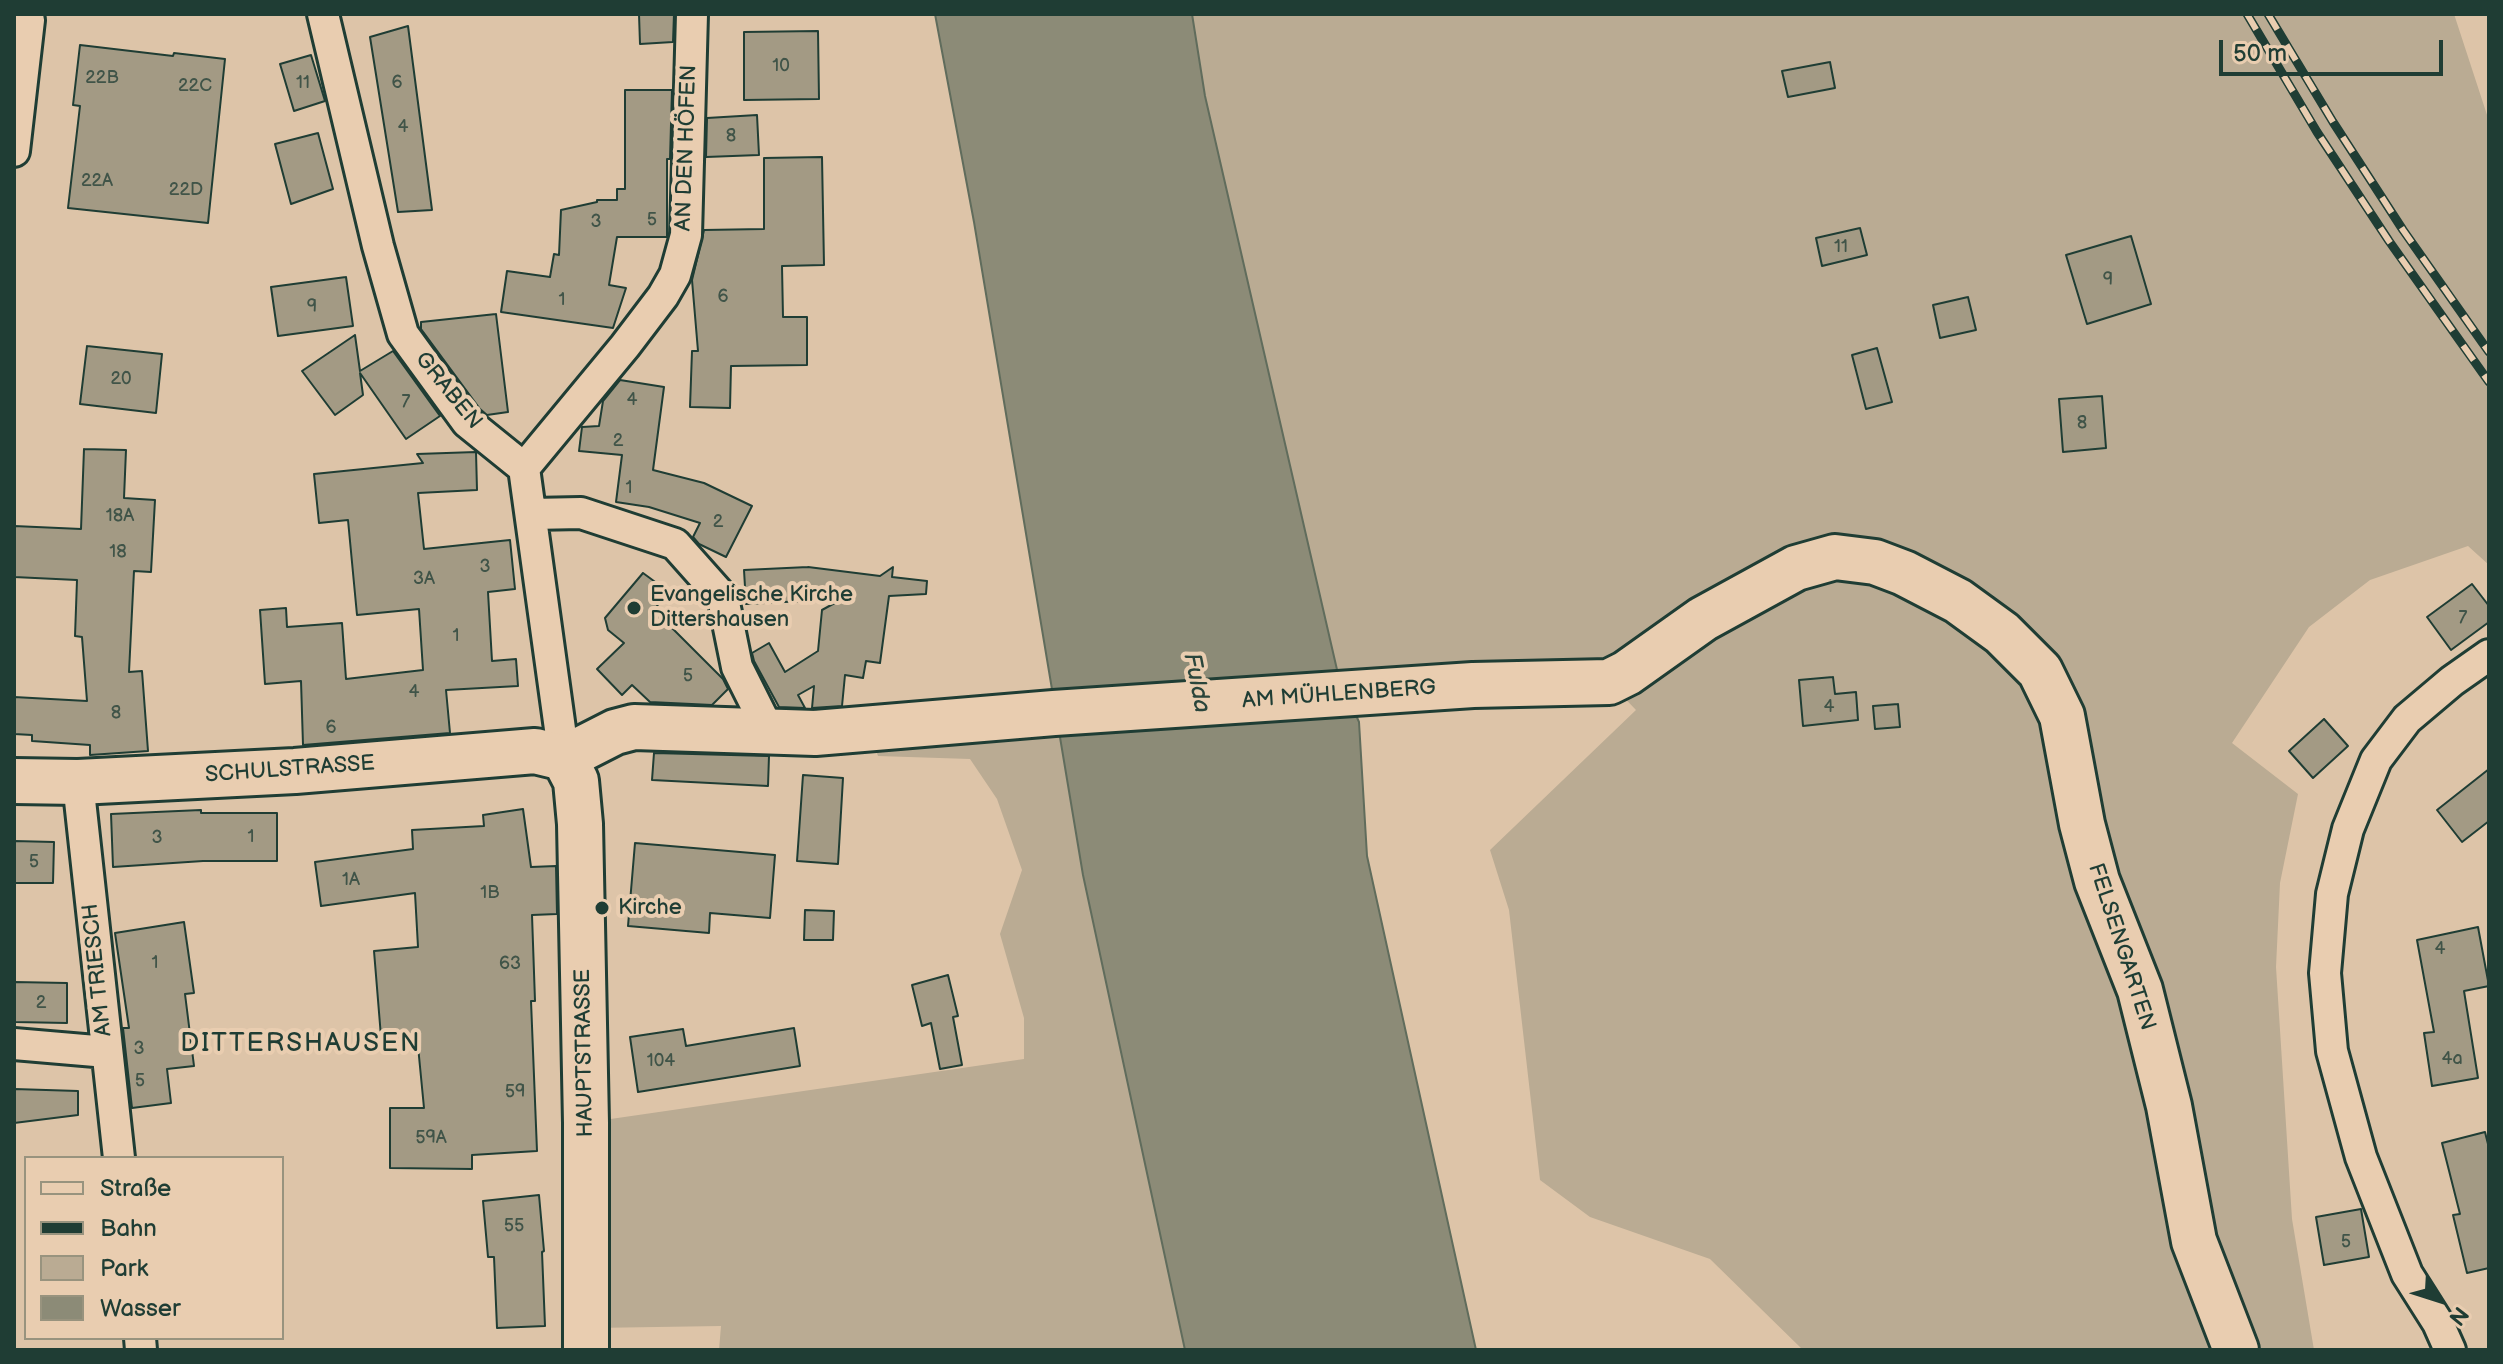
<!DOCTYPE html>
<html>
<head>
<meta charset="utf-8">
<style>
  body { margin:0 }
  #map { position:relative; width:2503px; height:1364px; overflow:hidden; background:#ddc4a8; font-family:"Balsamiq Sans",sans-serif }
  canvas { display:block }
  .frame { position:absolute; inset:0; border:16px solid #1f3d34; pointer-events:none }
  .legend { position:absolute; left:24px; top:1156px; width:260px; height:184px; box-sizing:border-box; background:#e9cdb0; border:2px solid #98937e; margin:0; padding:10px 14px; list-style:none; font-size:24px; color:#1f3d34 }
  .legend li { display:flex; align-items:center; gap:16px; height:40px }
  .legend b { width:40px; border:2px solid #98937e }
  .north { position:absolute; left:2399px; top:1260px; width:80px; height:80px; -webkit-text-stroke:6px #e9cdb0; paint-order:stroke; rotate:129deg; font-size:22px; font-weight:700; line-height:32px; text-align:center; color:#1f3d34 }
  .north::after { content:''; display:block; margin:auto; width:28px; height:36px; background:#1f3d34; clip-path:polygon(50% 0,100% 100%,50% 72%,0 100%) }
  .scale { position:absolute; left:2219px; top:40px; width:224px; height:36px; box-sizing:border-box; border:4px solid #1f3d34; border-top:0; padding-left:10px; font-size:24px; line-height:28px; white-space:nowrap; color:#1f3d34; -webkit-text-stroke:6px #e9cdb0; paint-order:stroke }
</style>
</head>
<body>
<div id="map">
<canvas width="2503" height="1364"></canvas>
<div class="frame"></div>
<ul class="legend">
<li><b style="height:10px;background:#e9cdb0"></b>Straße</li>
<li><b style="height:10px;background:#1f3d34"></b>Bahn</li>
<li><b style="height:22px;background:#baab93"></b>Park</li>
<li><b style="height:22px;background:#8c8b77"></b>Wasser</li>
</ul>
<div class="north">N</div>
<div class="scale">50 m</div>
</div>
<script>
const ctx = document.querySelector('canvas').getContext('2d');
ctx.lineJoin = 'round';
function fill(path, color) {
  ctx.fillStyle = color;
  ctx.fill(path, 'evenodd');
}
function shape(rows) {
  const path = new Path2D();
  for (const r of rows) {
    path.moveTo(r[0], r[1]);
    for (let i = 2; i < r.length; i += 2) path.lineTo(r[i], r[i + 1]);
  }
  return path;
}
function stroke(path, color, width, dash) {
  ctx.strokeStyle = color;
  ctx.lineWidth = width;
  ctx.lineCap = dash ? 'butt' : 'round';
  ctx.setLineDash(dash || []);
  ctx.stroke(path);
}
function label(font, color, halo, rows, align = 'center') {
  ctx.font = font + ' "Balsamiq Sans",sans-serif';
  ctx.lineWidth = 8;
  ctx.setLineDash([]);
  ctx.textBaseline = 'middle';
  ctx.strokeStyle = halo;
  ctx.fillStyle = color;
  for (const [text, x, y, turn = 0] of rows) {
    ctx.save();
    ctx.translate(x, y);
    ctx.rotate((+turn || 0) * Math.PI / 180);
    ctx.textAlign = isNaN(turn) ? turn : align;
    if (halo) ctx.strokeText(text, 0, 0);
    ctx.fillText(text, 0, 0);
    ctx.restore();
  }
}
fill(shape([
  [1192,14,2454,14,2489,121,2489,565,2468,546,2370,580,2309,627,2232,743,2298,794,2280,883,2276,967,2292,1219,2314,1350,1803,1350,1710,1259,1590,1217,1540,1180,1509,910,1490,850,1636,710,1609,682,1338,674,1205,96],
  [1056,714,1083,875,1185,1350,719,1350,721,1326,592,1328,590,1122,1024,1059,1024,1018,1000,934,1022,870,997,799,970,759,878,756,866,722]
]), '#baab93');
const water = shape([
  [935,14,1192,14,1205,96,1338,674,1359,722,1367,856,1476,1350,1185,1350,1083,875,974,222,935,14]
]);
fill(water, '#8c8b77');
stroke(water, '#606c5c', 2);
const building = shape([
  [639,14,674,14,673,42,640,44,639,14],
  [408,26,432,210,398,212,370,37,408,26],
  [818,31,819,99,744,100,744,32,818,31],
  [80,45,173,56,174,53,225,59,208,223,68,208,80,106,73,105,80,45],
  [311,55,325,101,294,111,280,64,311,55],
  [1830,62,1835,88,1788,97,1782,71,1830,62],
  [625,90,672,90,670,159,667,159,667,237,617,237,609,285,626,288,613,328,501,312,507,271,550,277,554,254,559,255,561,210,597,202,597,200,617,200,617,189,625,189,625,90],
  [757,115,759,155,706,157,707,118,757,115],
  [318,133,333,189,291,204,275,144,318,133],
  [822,157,824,265,782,266,783,317,807,317,807,365,731,366,730,408,690,407,692,351,698,351,692,280,704,230,764,229,764,158,822,157],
  [1860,228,1867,255,1822,266,1816,238,1860,228],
  [2131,236,2151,304,2087,324,2066,255,2131,236],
  [346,277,353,326,278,336,271,287,346,277],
  [1968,297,1976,330,1940,338,1933,305,1968,297],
  [496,314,508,412,487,415,480,409,421,329,421,322,496,314],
  [355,335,360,371,393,351,440,416,406,439,360,373,363,395,335,415,302,371,355,335],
  [87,346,162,354,156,413,80,404,87,346],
  [1877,348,1892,402,1866,409,1852,355,1877,348],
  [620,380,664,387,653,470,704,483,752,506,726,557,699,544,693,537,700,523,649,507,616,502,622,455,579,451,582,427,599,426,603,401,620,380],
  [2102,396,2106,448,2063,452,2059,399,2102,396],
  [84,449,126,450,124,498,155,500,151,572,134,571,129,672,142,671,148,751,90,755,90,745,32,741,32,735,14,734,14,697,87,701,82,637,75,636,77,580,14,577,14,526,81,529,84,449],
  [476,452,477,490,418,493,424,549,510,540,515,589,488,592,492,661,516,659,518,686,446,690,450,733,303,745,301,681,265,684,260,610,286,608,287,627,342,623,346,679,423,670,419,609,357,615,348,520,319,523,314,474,423,463,417,454,476,452],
  [808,567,880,576,893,567,892,577,927,581,926,594,889,596,880,663,866,661,863,678,845,675,842,706,812,708,814,686,798,695,805,708,779,707,754,661,752,653,769,643,785,672,818,651,822,610,842,599,746,604,744,570,808,567],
  [643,573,662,587,657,593,663,598,654,610,723,679,728,689,712,705,650,702,632,685,622,695,597,669,624,643,608,630,605,618,643,573],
  [2472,584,2489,606,2489,622,2451,650,2427,617,2472,584],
  [1833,677,1835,694,1856,692,1858,720,1803,726,1799,680,1833,677],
  [1898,704,1900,727,1875,729,1873,706,1898,704],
  [2324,719,2348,746,2313,778,2289,751,2324,719],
  [654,753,769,756,768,786,652,780,654,753],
  [2489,769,2489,821,2462,842,2437,810,2489,769],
  [803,775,843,778,838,864,797,861,803,775],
  [523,809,531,867,556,866,557,914,532,915,535,1001,531,1001,537,1151,472,1155,472,1169,390,1168,390,1108,424,1108,418,1046,382,1049,374,951,418,947,415,893,321,906,315,862,413,849,412,830,484,826,483,815,523,809],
  [201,810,201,813,277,813,277,861,203,861,113,867,111,814,201,810],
  [14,841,54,842,53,883,14,883,14,841],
  [635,843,775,855,770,918,710,913,709,933,628,926,635,843],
  [805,910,834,911,833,940,804,940,805,910],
  [184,922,194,993,185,994,194,1066,167,1069,171,1103,132,1108,123,1028,129,1028,115,933,184,922],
  [2478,927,2489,986,2464,991,2478,1078,2432,1086,2424,1033,2434,1032,2417,940,2478,927],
  [948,975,958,1016,953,1017,962,1065,940,1069,931,1023,922,1026,912,985,948,975],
  [14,982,67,983,67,1023,14,1022,14,982],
  [794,1028,800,1066,638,1092,630,1037,683,1029,686,1046,794,1028],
  [14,1089,78,1091,78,1115,14,1123,14,1089],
  [2485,1132,2489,1148,2489,1268,2467,1273,2453,1215,2460,1214,2442,1143,2485,1132],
  [539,1195,544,1251,542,1252,545,1326,497,1328,494,1257,488,1257,483,1201,539,1195],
  [2361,1209,2369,1257,2324,1265,2316,1217,2361,1209]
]);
fill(building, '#a39a84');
stroke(building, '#1f3d34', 2);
const street = shape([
  [323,14,378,246,403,334,467,422,524,468,564,758],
  [14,151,29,20],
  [524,468,625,346,663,296,675,275,686,235,692,14],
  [532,514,581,513,675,544,723,598,737,667,770,733],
  [78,782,119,1158],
  [14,1044,107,1052],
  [140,1338,141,1350],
  [2450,1350,2438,1323,2407,1274,2361,1157,2332,1051,2325,973,2332,894,2348,829,2376,760,2407,719,2452,681,2489,655]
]);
const secondary = shape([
  [564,758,615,732,634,727,815,733,1054,713,1473,685,1609,682,1627,673,1703,619,1796,568,1835,557,1875,562,1904,573,1958,601,2002,633,2040,671,2062,716,2082,824,2097,881,2140,990,2169,1106,2194,1241,2236,1350],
  [564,758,576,781,580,824,586,1123,586,1350],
  [14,781,78,782,295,771,535,751,564,758]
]);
stroke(street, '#1f3d34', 36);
stroke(secondary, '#1f3d34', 50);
stroke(street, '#e9cdb0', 30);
stroke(secondary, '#e9cdb0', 44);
const rail = shape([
  [2247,14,2317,132,2389,241,2489,382],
  [2268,14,2333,122,2403,230,2489,352]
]);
stroke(rail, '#1f3d34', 9);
stroke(rail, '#e9cdb0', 6, [18]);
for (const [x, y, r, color] of [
  [634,608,8,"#1f3d34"],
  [602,908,8,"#1f3d34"]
]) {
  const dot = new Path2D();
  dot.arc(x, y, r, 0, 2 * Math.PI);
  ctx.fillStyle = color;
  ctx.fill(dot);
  stroke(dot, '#e9cdb0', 3);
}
label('18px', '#405448', null, [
  ["10",781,66],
  ["22B",102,78],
  ["11",303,83],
  ["6",397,83],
  ["22C",195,86],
  ["4",403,127],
  ["8",731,136],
  ["22A",97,181],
  ["22D",186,190],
  ["5",652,220],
  ["3",596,222],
  ["11",1841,247],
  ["9",2108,280],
  ["6",723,297],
  ["1",562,300],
  ["9",312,307],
  ["20",121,379],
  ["4",632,400],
  ["7",406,402],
  ["8",2082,423],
  ["2",618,441],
  ["1",629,488],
  ["18A",120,516],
  ["2",718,522],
  ["18",118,552],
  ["3",485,567],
  ["3A",424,579],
  ["7",2463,618],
  ["1",456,636],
  ["5",688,676],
  ["4",414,692],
  ["4",1829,707],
  ["8",116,713],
  ["6",331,728],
  ["1",251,837],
  ["3",157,838],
  ["5",34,862],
  ["1A",351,880],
  ["1B",490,893],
  ["4",2440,949],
  ["1",155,963],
  ["63",510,964],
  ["2",41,1003],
  ["3",139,1049],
  ["4a",2452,1059],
  ["104",661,1061],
  ["5",140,1081],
  ["59",515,1092],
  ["59A",431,1138],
  ["55",514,1226],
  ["5",2346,1242]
]);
label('22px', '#1f3d34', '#e9cdb0', [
  ["AN DEN HÖFEN",687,148,-88],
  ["GRABEN",448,391,51],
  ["AM MÜHLENBERG",1339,695,-4],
  ["SCHULSTRASSE",290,770,-4],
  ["FELSENGARTEN",2121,947,72],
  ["AM TRIESCH",98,970,-96],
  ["HAUPTSTRASSE",585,1053,-91]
]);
label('22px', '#1f3d34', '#e9cdb0', [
  ["Evangelische Kirche",650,595],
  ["Dittershausen",650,620],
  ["Kirche",618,908]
], 'left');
label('italic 24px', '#2a453b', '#e9cdb0', [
  ["Fulda",1196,683,79]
]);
ctx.letterSpacing = '2px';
label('26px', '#1f3d34', '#e9cdb0', [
  ["DITTERSHAUSEN",301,1044]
]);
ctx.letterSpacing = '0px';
</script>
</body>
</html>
